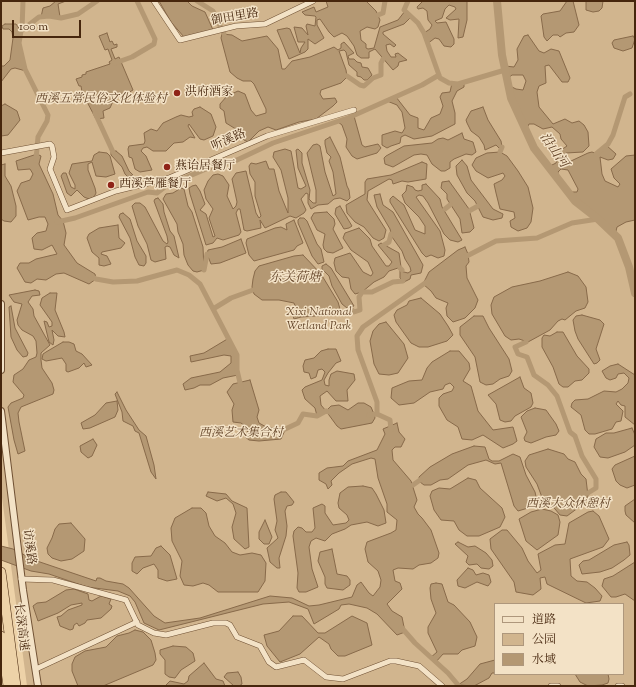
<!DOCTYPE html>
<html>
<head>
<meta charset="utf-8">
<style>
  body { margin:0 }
  #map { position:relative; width:636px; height:687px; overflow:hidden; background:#edd2a8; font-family:"Sorts Mill Goudy","Noto Serif SC",serif }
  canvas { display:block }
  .frame { position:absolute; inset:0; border:2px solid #46260d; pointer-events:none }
  .legend { position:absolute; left:494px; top:603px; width:130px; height:72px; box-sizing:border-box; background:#f3e2c6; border:1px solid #ae977c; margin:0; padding:5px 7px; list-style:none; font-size:12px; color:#46260d }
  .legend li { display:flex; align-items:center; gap:8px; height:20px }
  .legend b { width:20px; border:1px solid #ae977c }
  .scale { position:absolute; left:12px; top:20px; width:69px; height:18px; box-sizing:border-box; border:2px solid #46260d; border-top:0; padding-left:5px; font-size:12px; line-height:14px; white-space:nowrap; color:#46260d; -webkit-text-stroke:3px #f3e2c6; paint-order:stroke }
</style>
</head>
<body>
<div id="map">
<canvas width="636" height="687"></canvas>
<div class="frame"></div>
<ul class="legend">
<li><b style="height:5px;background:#f3e2c6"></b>道路</li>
<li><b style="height:11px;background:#d1b58e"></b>公园</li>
<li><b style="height:11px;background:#b49873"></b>水域</li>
</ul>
<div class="scale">100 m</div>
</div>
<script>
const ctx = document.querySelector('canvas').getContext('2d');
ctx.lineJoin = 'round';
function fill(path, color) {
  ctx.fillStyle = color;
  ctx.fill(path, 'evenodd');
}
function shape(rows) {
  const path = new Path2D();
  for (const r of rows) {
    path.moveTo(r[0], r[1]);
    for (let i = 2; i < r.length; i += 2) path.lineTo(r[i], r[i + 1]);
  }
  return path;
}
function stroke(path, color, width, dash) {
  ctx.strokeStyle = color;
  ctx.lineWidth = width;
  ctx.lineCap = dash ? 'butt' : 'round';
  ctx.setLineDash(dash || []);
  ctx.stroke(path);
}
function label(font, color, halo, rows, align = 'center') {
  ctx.font = font + ' "Sorts Mill Goudy","Noto Serif SC",serif';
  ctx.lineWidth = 3;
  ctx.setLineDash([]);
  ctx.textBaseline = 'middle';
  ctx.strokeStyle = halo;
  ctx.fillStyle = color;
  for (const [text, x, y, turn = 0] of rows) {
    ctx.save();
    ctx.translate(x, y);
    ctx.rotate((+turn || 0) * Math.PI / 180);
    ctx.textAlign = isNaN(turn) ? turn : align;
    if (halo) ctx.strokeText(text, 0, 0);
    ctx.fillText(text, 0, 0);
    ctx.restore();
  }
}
fill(shape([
  [1,1,635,1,635,686,27,686,1,490],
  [495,604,623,604,623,674,495,674]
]), '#d1b58e');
const water = shape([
  [56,1,66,1,58,4,60,17,41,17,43,8,50,6,56,1],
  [159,1,187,1,192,6,205,12,213,30,184,37,171,22,159,1],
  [326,1,366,1,376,11,380,20,378,27,375,29,367,27,360,31,361,40,366,44,366,48,368,49,374,48,380,27,398,20,405,11,411,17,404,24,383,32,383,34,396,45,394,47,390,44,386,45,387,51,391,57,396,57,395,54,398,53,407,60,399,62,398,66,393,70,375,49,369,52,369,58,361,58,357,55,354,46,347,36,342,33,334,37,329,32,320,19,317,20,317,25,324,38,315,44,308,39,308,49,305,52,289,59,277,30,287,28,290,29,300,53,301,48,305,42,298,42,294,27,302,28,308,35,306,26,307,24,315,26,316,17,315,16,305,15,302,12,314,7,316,12,328,7,326,1],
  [423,1,467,1,467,20,463,37,458,38,459,19,450,20,446,18,456,9,455,7,449,5,445,9,442,18,435,21,437,23,446,22,454,39,454,44,451,47,444,46,439,39,435,38,427,44,424,33,430,29,432,25,428,20,427,11,423,8,418,9,417,7,423,1],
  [567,1,573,1,579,25,574,32,566,33,560,37,558,35,553,35,547,41,544,37,541,16,543,14,560,11,567,1],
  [586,1,603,1,602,8,599,11,593,12,586,10,586,1],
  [5,24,16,24,21,31,19,43,26,71,15,68,11,69,1,82,1,66,4,66,10,60,13,38,12,32,9,29,3,29,2,26,5,24],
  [107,33,110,42,112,41,114,45,117,44,117,47,111,49,115,59,119,57,133,90,123,96,122,93,114,99,110,108,103,111,104,118,96,119,85,98,83,98,81,86,79,86,76,79,82,77,82,75,86,74,86,72,110,64,109,62,112,60,108,49,105,50,99,36,107,33],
  [222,34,232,35,242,41,267,36,278,49,282,69,285,69,292,61,310,57,334,47,338,50,341,48,341,44,344,42,354,53,348,56,349,59,354,59,357,62,361,63,362,67,368,68,372,75,367,80,364,80,361,77,357,76,357,72,349,65,346,52,344,50,339,51,346,70,347,77,341,83,321,90,320,94,323,99,335,98,337,102,333,106,316,119,299,122,276,130,268,127,259,131,248,142,244,140,239,131,226,123,224,111,220,108,220,104,227,96,238,91,245,94,251,110,256,116,266,113,266,109,254,84,251,81,243,81,237,78,230,72,221,38,222,34],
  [528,35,539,51,544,53,551,49,559,51,570,78,568,82,562,82,549,65,545,66,546,83,539,86,537,92,539,107,553,124,565,119,572,123,579,121,584,125,588,132,589,146,583,152,566,153,566,159,571,161,588,153,592,152,597,154,606,145,616,154,613,159,608,160,600,157,602,174,605,181,618,187,620,184,614,178,611,169,626,156,635,155,635,220,626,222,617,227,615,235,598,219,575,201,569,192,577,192,578,189,568,170,561,169,558,172,558,178,550,166,556,163,561,150,567,146,561,139,560,134,552,127,543,129,534,124,529,124,526,130,511,98,508,85,516,89,523,90,526,81,523,75,512,75,507,79,505,66,514,67,518,60,517,49,524,36,528,35],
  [633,36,635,39,632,48,623,51,614,48,612,43,614,40,633,36],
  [452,83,464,83,464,87,457,91,452,101,455,113,455,124,432,136,414,139,405,135,401,137,400,143,391,146,387,148,382,145,382,135,395,131,402,133,405,128,402,112,399,108,397,105,387,101,396,97,410,115,418,118,418,128,424,130,431,118,440,114,443,106,440,97,442,93,450,92,452,83],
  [5,104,17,111,20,120,8,135,1,136,1,106,5,104],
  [200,107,211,114,216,127,213,136,204,140,200,139,189,124,188,126,195,138,190,137,183,142,174,143,166,151,153,151,147,147,143,148,141,151,146,156,152,170,140,172,135,169,132,158,129,157,128,149,129,146,144,144,145,141,144,133,151,129,157,131,163,123,176,117,181,115,189,117,193,116,192,112,194,109,200,107],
  [483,107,488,120,501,141,502,147,499,148,496,145,485,150,484,145,479,137,471,131,467,123,466,120,471,111,483,107],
  [354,116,362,145,365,147,378,144,381,148,377,153,357,159,352,156,346,147,347,139,342,125,338,122,354,116],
  [462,133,464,139,473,142,476,152,472,155,466,154,454,159,450,162,450,168,445,171,441,171,432,164,427,155,421,154,414,155,393,167,385,164,384,158,386,156,404,146,432,143,438,139,443,138,448,140,462,133],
  [330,137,340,157,347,186,349,190,350,198,347,201,340,198,334,199,328,204,318,205,311,209,308,203,308,194,306,193,301,199,306,210,304,213,296,218,290,216,286,218,265,228,260,220,261,228,247,231,244,230,240,209,238,209,236,213,241,232,239,235,223,240,217,238,213,243,206,245,190,194,189,188,192,186,196,185,200,191,205,204,200,210,206,214,213,237,215,236,209,218,213,209,206,199,204,190,208,181,213,175,218,174,223,176,229,185,227,196,233,209,236,206,237,202,232,179,236,173,246,171,256,213,259,218,261,216,255,196,255,182,250,174,249,166,251,163,256,164,266,161,269,169,274,169,279,191,288,213,288,198,281,170,273,157,274,152,285,149,291,151,298,188,301,189,306,186,298,168,296,150,298,149,302,153,302,163,310,190,309,199,313,203,316,203,316,190,307,153,313,145,317,144,320,146,325,172,333,196,336,194,333,172,329,161,331,157,327,153,325,144,325,140,330,137],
  [116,151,122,156,129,171,133,175,128,177,125,174,122,167,111,155,111,152,116,151],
  [99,152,107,153,110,156,115,174,106,177,96,176,92,162,88,164,88,170,95,188,96,193,94,197,89,199,84,197,77,190,71,196,67,193,61,176,63,173,66,173,71,187,75,189,75,185,69,173,72,164,92,161,94,155,99,152],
  [500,152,507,156,518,171,528,187,533,208,531,222,527,228,518,231,511,227,510,221,515,218,514,212,500,209,496,193,494,184,502,180,505,176,503,173,488,178,476,171,472,165,476,158,487,153,500,152],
  [37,154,41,156,39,164,53,194,58,215,63,221,66,233,64,245,77,263,95,274,96,279,89,284,64,273,56,274,46,280,37,279,31,283,25,282,17,268,20,263,29,263,36,259,57,254,52,245,42,250,34,249,32,238,37,233,46,231,48,224,45,217,39,217,28,220,17,191,21,183,30,180,33,174,30,169,18,170,16,161,37,154],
  [462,160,467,166,471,180,493,209,503,214,502,218,493,220,483,217,475,201,467,193,457,175,456,166,462,160],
  [422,162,427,164,426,179,408,182,402,181,393,184,392,180,389,179,368,191,367,200,386,230,384,238,379,241,373,238,364,227,355,222,347,213,346,205,365,194,365,182,367,179,391,175,422,162],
  [5,164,5,176,11,186,16,206,16,216,11,222,4,221,1,219,1,165,5,164],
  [449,181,469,209,474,228,470,232,462,233,460,219,447,199,447,194,441,188,442,182,449,181],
  [426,184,440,199,442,207,462,240,458,242,450,240,444,234,428,203,423,196,419,195,416,197,440,231,445,250,444,256,438,258,431,255,426,257,422,253,390,202,390,199,393,196,404,205,415,230,425,234,425,226,419,217,405,203,402,195,406,191,407,185,413,187,415,190,418,191,422,190,422,185,426,184],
  [181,188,184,189,188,206,192,212,203,247,204,270,197,272,193,271,188,265,184,255,183,244,178,232,177,224,163,199,166,194,173,193,181,188],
  [380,194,383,205,393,212,423,265,421,273,411,275,410,279,404,282,400,278,400,271,408,273,411,271,410,267,405,259,402,251,392,237,390,229,377,207,374,195,380,194],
  [158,198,163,204,164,212,170,231,174,236,179,258,174,255,170,247,167,246,165,247,166,259,155,262,151,260,147,244,138,226,132,206,135,203,140,203,145,207,163,241,167,244,168,242,167,236,154,201,155,199,158,198],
  [340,206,352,226,349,228,344,229,335,214,336,208,340,206],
  [327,212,334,219,335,224,333,229,343,248,333,253,327,252,324,249,323,245,325,234,317,230,311,218,314,213,327,212],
  [123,213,130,219,137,241,146,256,146,263,144,266,139,265,135,257,130,238,119,217,120,214,123,213],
  [300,218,304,218,307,221,317,244,321,249,324,262,318,264,312,256,298,223,298,220,300,218],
  [294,220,303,243,297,246,294,250,254,261,249,255,246,243,247,239,275,228,281,227,287,230,286,224,294,220],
  [118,225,119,238,125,243,121,248,102,252,101,254,107,256,111,264,104,266,99,265,99,258,92,252,87,238,89,234,99,228,118,225],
  [359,228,370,239,372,246,386,266,389,266,392,262,378,245,381,243,399,253,401,267,389,271,384,277,374,282,362,292,355,294,351,289,349,278,342,277,336,271,334,263,335,258,350,253,363,272,371,276,373,273,368,262,351,250,343,238,345,233,359,228],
  [241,239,246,253,220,263,211,264,207,254,208,250,222,247,241,239],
  [465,247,468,254,469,262,466,266,467,278,478,300,475,308,465,318,453,322,447,316,446,308,448,303,436,298,431,291,423,284,429,272,458,250,465,247],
  [303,255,321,274,338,302,340,309,330,315,301,317,294,319,293,316,297,311,294,303,279,300,262,300,254,294,252,287,253,279,255,271,259,266,294,256,303,255],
  [326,264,331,268,354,306,347,308,342,304,332,286,329,276,322,269,322,266,326,264],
  [568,272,578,276,586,287,588,302,585,308,576,311,565,320,562,319,558,321,550,330,528,342,519,339,511,340,505,336,492,314,491,305,494,297,512,287,540,281,568,272],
  [35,290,39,291,40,295,32,296,28,302,33,309,34,316,50,345,41,353,41,360,42,368,52,383,54,390,53,394,21,407,18,413,19,422,25,451,18,454,14,440,8,407,11,403,23,398,24,395,13,382,14,375,23,369,29,360,36,357,37,353,36,341,33,336,22,330,18,325,17,320,22,304,14,302,9,295,35,290],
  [50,293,57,293,55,310,64,332,65,337,58,336,52,330,54,340,53,345,49,342,44,321,47,322,49,327,52,326,52,322,40,305,42,298,50,293],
  [421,298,440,314,448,326,453,335,447,341,428,347,419,347,411,343,396,322,394,315,397,310,407,305,409,301,421,298],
  [11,306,15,328,28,353,27,356,23,357,17,350,11,337,9,307,11,306],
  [582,315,600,320,604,324,596,349,600,360,597,363,594,364,578,339,575,331,573,320,576,316,582,315],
  [474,316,483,316,489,328,509,359,512,371,509,376,500,379,493,384,486,385,480,382,475,357,460,335,460,327,474,316],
  [386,322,404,344,408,358,398,373,389,375,379,374,374,364,370,341,373,331,379,324,386,322],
  [557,332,563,332,577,356,589,369,589,373,582,380,575,381,568,387,563,387,559,384,553,367,542,347,542,338,544,335,550,336,557,332],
  [229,338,237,355,238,375,223,378,210,385,200,385,194,388,185,390,183,384,191,378,220,372,231,363,231,356,224,355,191,362,190,356,204,353,229,338],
  [63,342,69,342,74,344,76,351,82,354,92,365,86,367,84,363,79,368,68,372,66,371,66,364,62,358,46,361,42,359,43,354,46,352,63,342],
  [328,349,336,349,341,361,336,363,328,373,324,380,325,385,329,386,329,380,331,374,337,371,354,374,355,380,347,390,348,401,336,401,327,391,320,396,321,405,326,411,331,406,339,405,348,410,358,403,364,403,371,407,374,414,375,418,372,423,341,429,337,426,326,411,317,416,315,408,305,399,302,390,305,387,322,380,325,372,322,369,318,370,316,377,311,379,309,373,304,372,303,366,305,360,314,358,321,351,328,349],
  [450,351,459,351,469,363,470,369,463,381,471,386,478,411,493,430,513,427,517,441,513,444,503,448,483,435,472,440,462,439,458,427,447,420,439,406,439,398,443,394,452,391,454,387,450,383,445,385,443,389,430,392,414,403,399,405,391,398,392,388,409,381,422,380,427,368,432,362,450,351],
  [618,364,635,375,635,425,625,417,625,406,621,405,618,401,616,404,623,411,621,421,616,422,612,429,595,434,589,434,585,430,581,415,571,407,572,403,575,400,588,399,604,391,616,392,622,389,628,383,629,378,624,373,618,374,616,378,610,380,606,378,602,371,610,366,618,364],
  [520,377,524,388,531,393,533,403,531,407,515,416,511,421,505,422,500,420,496,404,488,395,520,377],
  [250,380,259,410,257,417,259,423,268,428,286,428,281,439,259,441,249,440,244,436,248,433,246,427,241,423,233,422,232,410,234,404,227,392,233,384,250,380],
  [117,392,126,410,139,430,146,436,154,465,156,479,151,472,139,433,135,431,133,426,123,421,122,412,115,394,117,392],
  [117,401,118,410,115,417,90,428,83,429,81,423,95,415,106,403,117,401],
  [535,408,546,410,556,424,559,431,556,435,546,437,531,443,525,441,524,438,527,432,521,417,527,411,535,408],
  [397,423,399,432,405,439,401,447,395,447,392,450,393,460,411,481,417,500,414,507,418,514,422,518,431,530,439,553,438,558,431,563,419,565,413,569,398,568,393,570,395,581,400,583,402,589,387,604,392,611,402,617,405,632,397,635,377,614,367,608,349,604,341,605,339,609,314,624,308,609,289,602,263,604,159,630,144,623,135,602,130,596,118,591,87,587,49,574,31,571,1,560,1,546,13,549,34,560,96,581,97,578,100,578,106,581,123,584,129,588,154,616,165,623,200,618,270,596,292,598,309,606,319,605,352,597,357,585,361,582,369,593,373,596,380,587,381,580,378,571,368,562,365,549,367,542,391,533,396,530,397,520,387,512,387,504,378,478,375,459,371,458,352,464,339,473,331,481,332,485,328,489,326,484,319,480,319,473,327,468,343,466,348,461,377,450,385,434,383,429,397,423],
  [632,428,635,435,635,445,625,452,608,458,600,457,594,447,596,439,606,433,614,433,632,428],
  [93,439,97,445,92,456,88,458,81,452,80,446,93,439],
  [474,446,485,447,489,459,492,461,499,461,513,454,520,457,526,475,535,492,538,505,518,511,514,506,501,463,495,464,486,460,468,465,448,479,440,480,431,485,424,485,420,482,419,477,430,467,452,454,474,446],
  [548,449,564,454,568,459,575,462,581,474,586,479,588,496,586,502,567,516,560,515,550,503,543,500,537,484,526,467,525,461,529,455,548,449],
  [635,456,635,485,627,488,620,485,616,481,612,469,615,465,635,456],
  [468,478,476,480,480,488,502,508,505,517,500,527,479,536,467,536,459,530,454,521,441,520,434,510,430,496,432,491,439,488,450,489,468,478],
  [363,486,372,488,376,494,384,510,386,523,378,526,367,522,351,525,345,529,332,534,325,541,316,538,311,541,309,547,312,569,318,587,306,592,299,592,297,588,298,573,293,536,294,531,298,527,302,528,306,532,312,532,315,528,313,508,322,504,325,506,325,513,333,525,346,523,349,520,347,515,339,508,338,503,340,493,348,487,363,486],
  [208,492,226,494,232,501,247,508,249,547,245,549,234,539,232,527,236,513,233,504,226,498,217,501,206,496,208,492],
  [281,492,286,492,294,502,292,505,287,506,285,511,287,526,286,536,279,558,280,568,277,568,270,562,267,548,278,538,275,530,277,521,274,499,275,495,281,492],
  [635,499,635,523,626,515,625,511,625,506,635,499],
  [192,508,201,508,206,513,209,526,215,536,225,543,232,552,240,555,252,553,261,555,266,563,265,581,258,592,218,592,209,585,203,583,193,586,184,585,180,576,182,561,172,541,171,528,175,518,192,508],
  [542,509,551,511,558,515,560,522,558,535,537,550,526,541,519,519,531,512,542,509],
  [593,511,599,516,609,539,603,547,570,559,571,576,577,581,587,582,595,588,602,596,600,601,586,603,547,584,545,577,540,578,541,589,533,595,516,592,514,582,491,549,490,539,502,530,507,530,522,548,528,561,537,573,541,570,538,554,555,545,565,544,569,523,588,512,593,511],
  [265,520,272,537,269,544,264,544,259,539,259,532,265,520],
  [71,523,85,539,84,551,72,559,61,561,52,558,48,554,47,548,52,538,55,529,59,524,71,523],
  [458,542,468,547,475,546,486,553,492,560,493,566,489,569,481,568,477,564,469,565,466,562,468,556,455,544,458,542],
  [627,542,629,545,630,555,624,560,612,568,600,572,582,574,579,565,583,561,589,560,614,545,627,542],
  [161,546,170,555,177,579,167,581,158,578,158,570,154,564,143,568,137,574,132,571,132,563,135,557,151,556,156,548,161,546],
  [332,549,337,574,347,576,350,580,350,585,343,590,327,588,325,584,325,577,318,561,320,552,332,549],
  [635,562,635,601,625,594,616,597,611,597,602,586,604,579,613,576,635,562],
  [468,568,473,570,476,575,483,573,489,575,491,582,488,586,477,582,465,588,458,586,457,580,468,568],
  [436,583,442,584,448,602,454,605,470,622,477,637,475,646,462,650,458,654,443,654,435,663,430,658,437,652,428,633,428,627,436,613,431,599,430,588,431,584,436,583],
  [74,589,88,594,89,600,92,601,101,596,111,599,109,604,112,606,111,609,101,618,87,620,85,623,79,626,77,623,74,625,73,629,70,630,60,626,57,617,61,616,68,610,82,605,82,603,71,605,58,613,38,621,33,606,37,603,46,602,66,590,74,589],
  [293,616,302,616,318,633,325,633,352,616,367,623,372,645,345,656,338,656,331,649,329,644,319,637,300,654,280,662,267,646,264,635,279,631,293,616],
  [135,630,143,632,151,640,155,653,156,660,153,665,103,686,78,686,72,671,72,664,75,657,85,651,106,647,117,636,129,633,135,630],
  [173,646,186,647,193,653,195,661,181,670,175,678,169,677,165,674,165,660,160,654,160,650,173,646],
  [495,660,495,673,492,673,489,678,474,686,458,685,467,679,480,664,495,660],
  [204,663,216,679,223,681,225,686,165,686,170,681,184,684,188,681,189,676,204,663],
  [238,672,241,677,242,684,239,686,234,686,224,677,227,673,238,672],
  [575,674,608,674,609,679,608,683,602,685,588,686,580,682,575,674]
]);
fill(water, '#b49873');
stroke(water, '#886a4a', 1);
stroke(shape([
  [197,1,213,11,224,34],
  [408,1,404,10,418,23,424,33,440,78,449,83,458,84,505,70],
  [378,15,383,13,385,1],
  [22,30,23,1],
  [115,63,132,57,154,44,155,39,137,1],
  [347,76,360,85,364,86,373,78,381,75,381,63,383,59],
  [95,113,113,152],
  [500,152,502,147],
  [596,154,608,144,613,135,625,97,630,94],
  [36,160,38,137,47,121,48,115,25,69,19,43,21,31,39,17,49,16,61,18,78,14,97,1],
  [445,209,450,205],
  [469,211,478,206],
  [57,222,75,218,148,192,157,193,166,186,206,169,237,160,273,143,348,118,422,85,439,75],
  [384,245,389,242,391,234],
  [463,258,496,241,537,238,572,223,598,219],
  [400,268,402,270],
  [204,270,207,254],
  [90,276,96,279,113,282,137,281,177,270,189,275,200,284,237,355,237,370,241,387],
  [350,308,354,312,360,310,359,297,362,292,372,292,393,282,403,281],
  [213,309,231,298,253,290],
  [526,342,515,347,518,354,527,357,534,375,548,385,557,396,570,432,575,436,582,456,596,479,596,488,588,493],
  [377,414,377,402,358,350,357,336,363,327,428,281],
  [369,415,377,414,390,420,391,430],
  [281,431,298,423,303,414,317,416,326,411,333,413],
  [413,485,420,480],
  [401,627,415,643,448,673,459,686]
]), '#b49873', 5);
stroke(shape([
  [497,1,502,55,511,98,534,148,575,201,598,219,618,238,629,267,635,293]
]), '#b49873', 8);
const minor = shape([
  [154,1,180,40,236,26,265,24,313,1],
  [1,153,50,144,52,146,54,157,50,169,67,210,116,191,169,178,267,136,354,110],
  [21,579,53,580,126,600,138,625,154,633,166,635,213,623,226,623,230,625,237,637,260,646,269,662,276,667,304,660,326,677,343,679,390,661,396,661,419,666,442,686],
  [36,669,137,622],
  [551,686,558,686],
  [618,686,622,686]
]);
const tertiary = shape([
  [1,304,1,370],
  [1,411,23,590,38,686]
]);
const motorway = shape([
  [1,572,16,686],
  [1,636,8,686]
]);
stroke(minor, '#705134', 6);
stroke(tertiary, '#705134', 8);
stroke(motorway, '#46260d', 10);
stroke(minor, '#f3e2c6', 5);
stroke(tertiary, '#f3e2c6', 6);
stroke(motorway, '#edd2a8', 9);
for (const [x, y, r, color] of [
  [177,93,4,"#8f2418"],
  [167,167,4,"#8f2418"],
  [111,185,4,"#8f2418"]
]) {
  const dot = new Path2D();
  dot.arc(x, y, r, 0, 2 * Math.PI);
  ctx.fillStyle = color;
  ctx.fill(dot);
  stroke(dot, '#f3e2c6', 1.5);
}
label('12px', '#46260d', '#f3e2c6', [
  ["御田里路",235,18,-10],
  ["听溪路",229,141,-23],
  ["访溪路",28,547,83],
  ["长深高速",20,627,83]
]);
label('12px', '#46260d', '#f3e2c6', [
  ["洪府酒家",185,93],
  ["燕诒居餐厅",175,167],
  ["西溪芦雁餐厅",119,185]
], 'left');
label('italic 12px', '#624327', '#f3e2c6', [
  ["西溪五常民俗文化体验村",101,100],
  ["Xixi National",319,313],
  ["Wetland Park",319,327],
  ["西溪艺术集合村",241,434],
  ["西溪大众休憩村",568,505]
]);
label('italic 13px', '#624226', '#f3e2c6', [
  ["沿山河",553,151,55],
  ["东关荷塘",295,279]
]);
</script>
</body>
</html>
